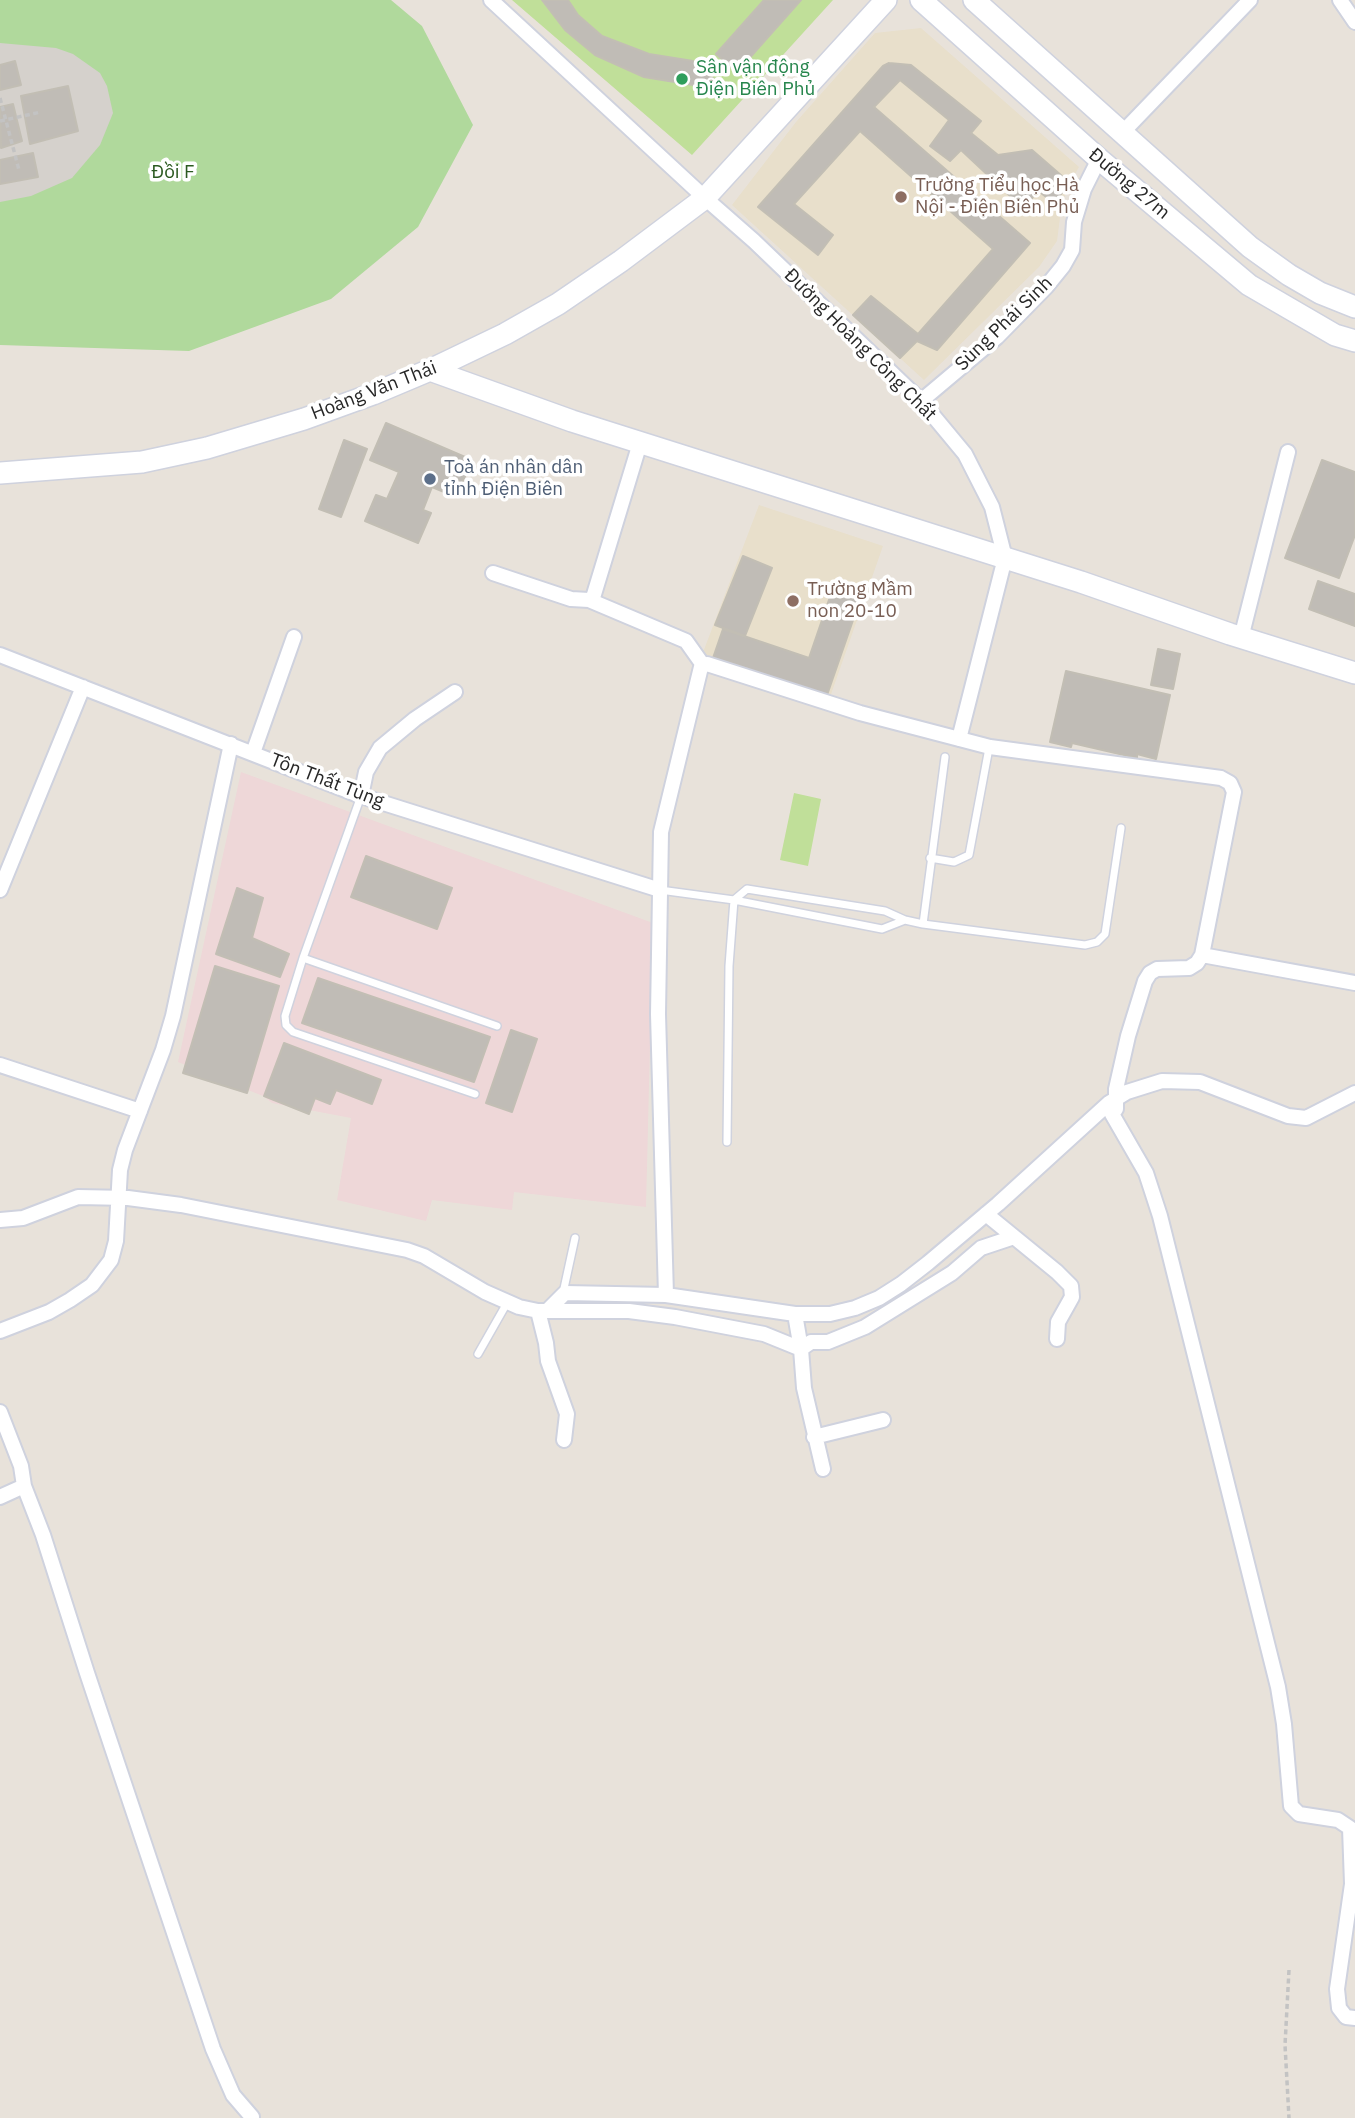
<!DOCTYPE html>
<html>
<head>
<meta charset="utf-8">
<style>
  body { margin:0 }
  canvas { display:block; background:#e8e2da }
</style>
</head>
<body>
<canvas width="1355" height="2118"></canvas>
<script>
const ctx = document.querySelector('canvas').getContext('2d');
ctx.lineJoin = 'round';
function fill(path, color) {
  ctx.fillStyle = color;
  ctx.fill(path, 'evenodd');
}
function shape(rows) {
  const path = new Path2D();
  for (const r of rows) {
    path.moveTo(r[0], r[1]);
    for (let i = 2; i < r.length; i += 2) path.lineTo(r[i], r[i + 1]);
  }
  return path;
}
function stroke(path, color, width, dash) {
  ctx.strokeStyle = color;
  ctx.lineWidth = width;
  ctx.lineCap = dash ? 'butt' : 'round';
  ctx.setLineDash(dash || []);
  ctx.stroke(path);
}
function label(font, color, halo, rows, align = 'center') {
  ctx.font = font + ' "IBM Plex Sans",sans-serif';
  ctx.lineWidth = 7;
  ctx.setLineDash([]);
  ctx.textBaseline = 'middle';
  ctx.strokeStyle = halo;
  ctx.fillStyle = color;
  for (const [text, x, y, turn = 0] of rows) {
    ctx.save();
    ctx.translate(x, y);
    ctx.rotate((+turn || 0) * Math.PI / 180);
    ctx.textAlign = isNaN(turn) ? turn : align;
    if (halo) ctx.strokeText(text, 0, 0);
    ctx.fillText(text, 0, 0);
    ctx.restore();
  }
}
fill(shape([
  [921,28,1079,167,1067,188,1061,210,1057,241,1039,267,924,380,732,205,796,122,875,33],
  [759,505,883,546,829,700,702,655]
]), '#e8dfcb');
fill(shape([
  [241,772,653,923,646,1207,514,1192,512,1210,432,1200,426,1221,337,1200,351,1118,272,1103,263,1096,178,1062]
]), '#eed7d8');
fill(shape([
  [0,0,391,0,422,26,473,125,418,227,331,299,189,351,0,345]
]), '#b0d99c');
fill(shape([
  [512,0,833,0,692,155],
  [794,793,821,799,808,866,780,860]
]), '#c0df99');
fill(shape([
  [0,43,56,48,73,54,100,73,107,86,113,113,100,145,72,178,31,196,0,202]
]), '#d5d1cc');
const building = shape([
  [542,0,568,0,578,15,602,36,649,54,693,61,715,80,693,85,644,77,595,55,565,30,542,0],
  [764,0,801,0,737,72,716,54,764,0],
  [15,61,21,85,0,90,0,65,15,61],
  [889,63,911,65,981,121,971,133,998,155,1032,150,1070,183,1054,203,1037,190,1025,210,961,150,950,161,930,146,949,120,900,80,874,107,1030,243,937,350,917,341,900,358,853,315,871,296,918,334,993,249,860,131,794,204,833,235,818,255,758,207,883,66,889,63],
  [68,86,78,131,30,144,21,96,68,86],
  [13,104,22,141,1,148,0,107,13,104],
  [33,153,38,177,0,184,0,160,33,153],
  [386,423,472,460,456,497,432,487,423,510,431,513,418,543,365,521,376,495,387,499,399,472,370,460,386,423],
  [344,440,367,449,341,517,319,509,344,440],
  [1322,460,1355,472,1355,535,1339,578,1285,558,1322,460],
  [743,556,772,568,745,636,715,625,743,556],
  [1318,581,1355,594,1355,626,1309,609,1318,581],
  [832,591,860,600,826,698,713,658,723,629,809,658,832,591],
  [1158,649,1180,654,1173,689,1151,685,1158,649],
  [1066,671,1170,695,1156,759,1137,754,1137,758,1072,743,1071,747,1050,742,1066,671],
  [366,856,452,888,437,929,351,897,366,856],
  [237,888,263,898,252,938,289,954,280,977,216,954,237,888],
  [215,966,279,986,247,1093,183,1073,215,966],
  [318,978,490,1037,474,1082,302,1023,318,978],
  [511,1030,537,1039,512,1112,486,1103,511,1030],
  [284,1043,381,1080,372,1104,336,1090,330,1104,315,1098,309,1114,264,1096,284,1043]
]);
fill(building, '#c0bcb6');
stroke(building, '#c2beb4', 2);
const lane = shape([
  [361,796,303,958,285,1016,286,1025,293,1032,475,1094],
  [930,858,954,862,969,855,989,748],
  [660,890,734,900,882,929,905,920],
  [923,924,945,757],
  [303,958,497,1026],
  [727,1142,729,966,734,900,747,889,885,911,905,920,923,924,1085,945,1097,942,1105,934,1121,828],
  [563,1293,575,1238],
  [478,1354,507,1303]
]);
const street = shape([
  [491,0,705,198,754,241,921,401,965,454,992,507,1005,558,959,739],
  [1340,0,1355,22],
  [1122,133,1250,0],
  [921,401,997,337,1046,287,1063,266,1072,250,1074,222,1084,189,1099,159],
  [493,573,571,599,589,600,686,641,703,665],
  [592,601,640,443],
  [1241,638,1288,452],
  [0,655,361,796,660,890],
  [253,753,294,637],
  [361,796,366,772,380,748,415,719,455,692],
  [0,890,83,687],
  [1202,955,1355,983],
  [0,1065,140,1111],
  [986,1214,1057,1272,1071,1286,1072,1297,1058,1322,1057,1339],
  [0,1220,23,1218,78,1197,128,1198,181,1205,407,1250,424,1256,485,1292,519,1307,538,1311,629,1311,675,1317,764,1334,801,1349,811,1342,828,1342,865,1327,952,1273,981,1248,1014,1237],
  [666,1295,658,1014,661,832,701,667,707,664,860,713,990,747,1221,778,1230,783,1234,792,1202,955,1197,963,1189,968,1157,969,1150,973,1145,981,1128,1036,1116,1089,1116,1109,1112,1114,1146,1173,1160,1216,1278,1687,1284,1724,1291,1806,1299,1814,1338,1820,1350,1828,1352,1884,1337,1989,1339,2008,1346,2017,1355,2018],
  [538,1311,546,1343,548,1361,567,1414,564,1440],
  [547,1311,565,1293,666,1295,795,1314,830,1314,855,1308,879,1298,901,1284,928,1263,998,1204,1109,1103,1127,1092,1162,1081,1200,1082,1288,1116,1306,1118,1355,1093],
  [795,1314,801,1349,804,1388,823,1469],
  [0,1331,49,1312,70,1300,92,1285,111,1260,116,1241,120,1170,125,1150,163,1050,173,1016,231,744],
  [0,1412,21,1466,24,1486,0,1497],
  [814,1437,883,1420],
  [24,1486,43,1535,87,1673,213,2049,233,2095,252,2117]
]);
const secondary = shape([
  [921,0,1099,159,1249,285,1335,335,1355,341],
  [974,0,1250,247,1289,275,1320,293,1355,307],
  [430,370,572,421,1081,582,1230,634,1355,673],
  [0,473,142,462,207,448,304,419,373,394,430,370,505,334,558,304,621,261,705,198,886,0]
]);
stroke(lane, '#cfd2de', 10);
stroke(street, '#cfd2de', 18);
stroke(secondary, '#cfd2de', 24);
stroke(shape([
  [0,98,19,170],
  [0,121,41,112],
  [1289,1970,1285,2045,1289,2118]
]), '#c3c3c3', 3.5, [5, 3.5]);
stroke(lane, '#fff', 7);
stroke(street, '#fff', 14);
stroke(secondary, '#fff', 21);
for (const [x, y, r, color] of [
  [682,79,7,"#2e9e5b"],
  [901,197,7,"#8d6e63"],
  [430,479,7,"#5c6f8a"],
  [793,601,7,"#8d6e63"]
]) {
  const dot = new Path2D();
  dot.arc(x, y, r, 0, 2 * Math.PI);
  ctx.fillStyle = color;
  ctx.fill(dot);
  stroke(dot, '#fff', 2.5);
}
label('19px', '#27864d', '#fff', [
  ["Sân vận động",696,68],
  ["Điện Biên Phủ",696,90]
], 'left');
label('19px', '#2c5a21', '#fff', [
  ["Đồi F",173,173]
]);
label('19px', '#272727', '#fff', [
  ["Đường 27m",1129,184,40],
  ["Sùng Phái Sinh",1004,324,-44],
  ["Đường Hoàng Công Chất",860,345,45],
  ["Hoàng Văn Thái",374,391,-21],
  ["Tôn Thất Tùng",327,781,21]
]);
label('19px', '#785e54', '#fff', [
  ["Trường Tiểu học Hà",915,186],
  ["Nội - Điện Biên Phủ",915,208],
  ["Trường Mầm",807,590],
  ["non 20-10",807,612]
], 'left');
label('19px', '#4e5e75', '#fff', [
  ["Toà án nhân dân",444,468],
  ["tỉnh Điện Biên",444,490]
], 'left');
</script>
</body>
</html>
